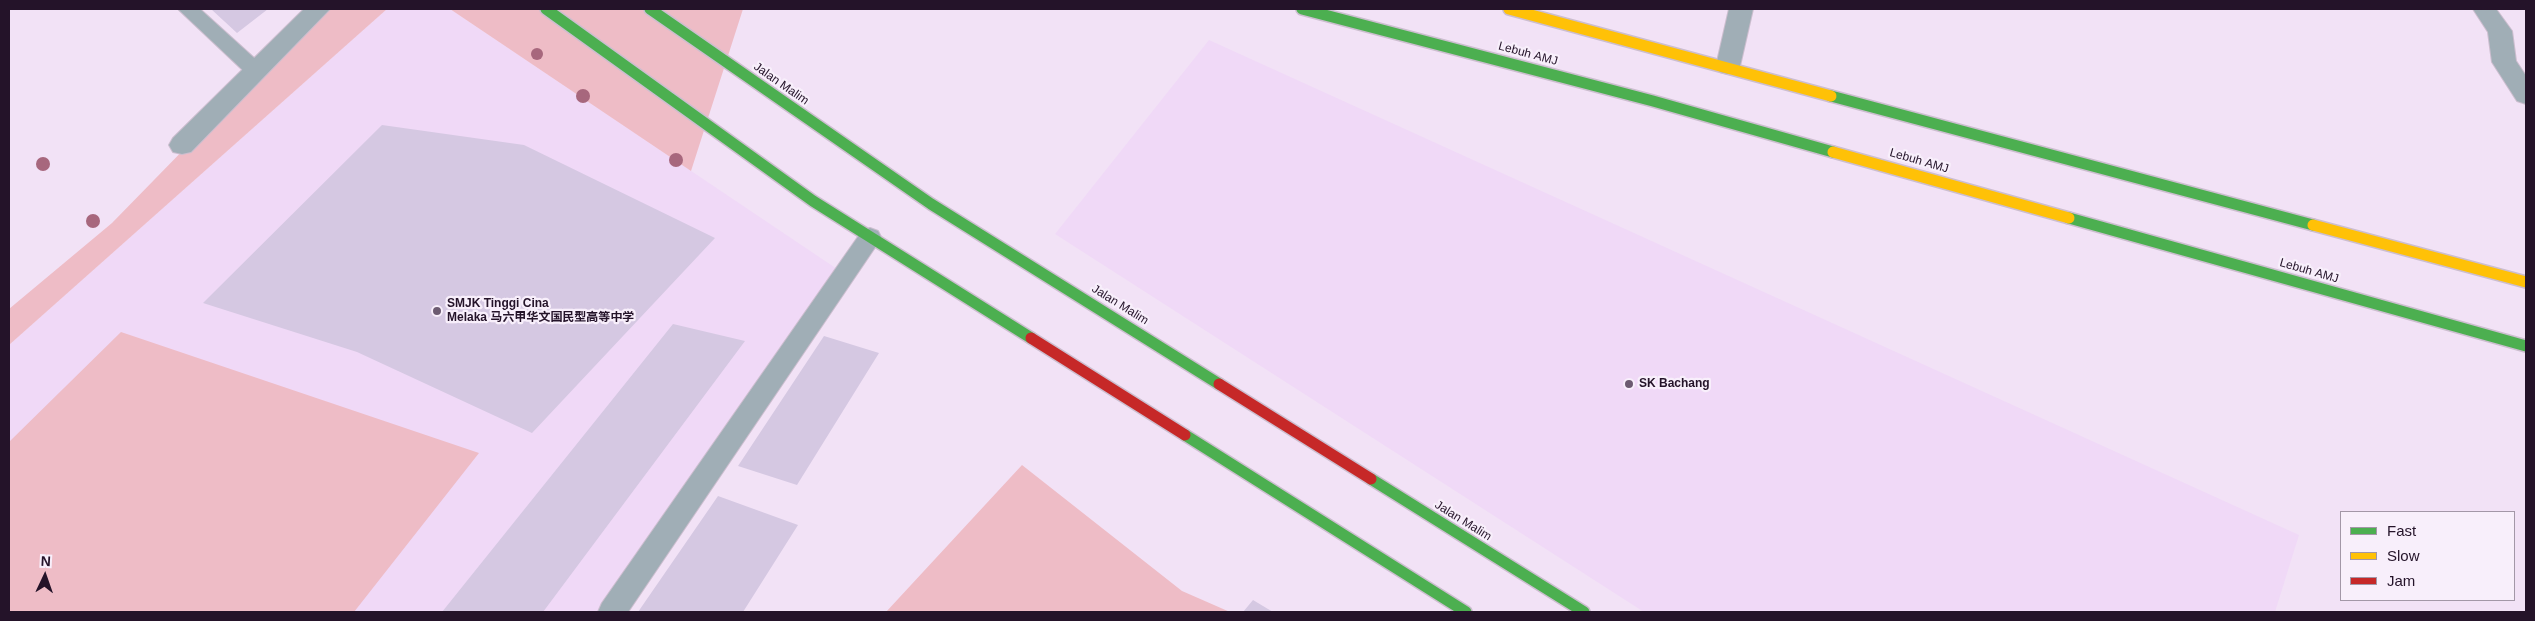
<!DOCTYPE html>
<html>
<head>
<meta charset="utf-8">
<style>
  body { margin:0 }
  #map { position:relative; width:2535px; height:621px; overflow:hidden; background:#f2e2f6; font-family:Helvetica,sans-serif }
  canvas { display:block }
  .frame { position:absolute; inset:0; border:10px solid #241329; pointer-events:none }
  .legend { position:absolute; left:2340px; top:511px; width:175px; height:90px; box-sizing:border-box; background:#f8effb; border:1px solid #a397a7; margin:0; padding:6px 9px; list-style:none; font-size:15px; color:#241329 }
  .legend li { display:flex; align-items:center; gap:10px; height:25px }
  .legend b { width:25px; border:1px solid #a397a7 }
  .north { position:absolute; left:20px; top:551px; width:50px; height:50px; -webkit-text-stroke:4px #f8effb; paint-order:stroke; rotate:3deg; font-size:14px; font-weight:700; line-height:20px; text-align:center; color:#241329 }
  .north::after { content:''; display:block; margin:auto; width:18px; height:22px; background:#241329; clip-path:polygon(50% 0,100% 100%,50% 72%,0 100%) }
</style>
</head>
<body>
<div id="map">
<canvas width="2535" height="621"></canvas>
<div class="frame"></div>
<ul class="legend">
<li><b style="height:6px;background:#4caf50"></b>Fast</li>
<li><b style="height:6px;background:#ffc107"></b>Slow</li>
<li><b style="height:6px;background:#c62828"></b>Jam</li>
</ul>
<div class="north">N</div>
</div>
<script>
const ctx = document.querySelector('canvas').getContext('2d');
ctx.lineJoin = 'round';
function fill(path, color) {
  ctx.fillStyle = color;
  ctx.fill(path, 'evenodd');
}
function shape(rows) {
  const path = new Path2D();
  for (const r of rows) {
    path.moveTo(r[0], r[1]);
    for (let i = 2; i < r.length; i += 2) path.lineTo(r[i], r[i + 1]);
  }
  return path;
}
function stroke(path, color, width, dash) {
  ctx.strokeStyle = color;
  ctx.lineWidth = width;
  ctx.lineCap = dash ? 'butt' : 'round';
  ctx.setLineDash(dash || []);
  ctx.stroke(path);
}
function label(font, color, halo, rows, align = 'center') {
  ctx.font = font + ' Helvetica,"Noto Sans SC",sans-serif';
  ctx.lineWidth = 4.5;
  ctx.setLineDash([]);
  ctx.textBaseline = 'middle';
  ctx.strokeStyle = halo;
  ctx.fillStyle = color;
  for (const [text, x, y, turn = 0] of rows) {
    ctx.save();
    ctx.translate(x, y);
    ctx.rotate((+turn || 0) * Math.PI / 180);
    ctx.textAlign = isNaN(turn) ? turn : align;
    if (halo) ctx.strokeText(text, 0, 0);
    ctx.fillText(text, 0, 0);
    ctx.restore();
  }
}
fill(shape([
  [387,9,450,9,849,277,623,612,9,612,9,345],
  [1209,40,2299,535,2275,612,1644,612,1055,234]
]), '#f0d9f7');
fill(shape([
  [321,9,387,9,9,345,9,309,112,223],
  [450,9,743,9,691,171],
  [121,332,479,453,354,612,9,612,9,442],
  [1022,465,1182,591,1230,612,886,612]
]), '#eebcc6');
fill(shape([
  [211,9,268,9,237,33],
  [382,125,524,145,715,238,532,433,357,352,203,303],
  [673,324,745,341,543,612,442,612],
  [824,336,879,353,797,485,738,466],
  [718,496,798,525,743,612,638,612],
  [1253,600,1273,612,1243,612]
]), '#d5c8e2');
const lane = shape([
  [178,9,200,9,263,66,266,71,263,76,256,78,249,76,178,9],
  [870,228,878,231,881,237,878,243,628,612,598,612,602,603,862,231,870,228]
]);
const street = shape([
  [304,9,330,9,191,152,182,154,173,152,169,145,173,138,304,9],
  [1729,9,1753,9,1740,66,1736,72,1728,74,1720,72,1716,66,1729,9],
  [2473,9,2496,9,2512,31,2516,61,2526,76,2526,104,2517,101,2492,62,2488,32,2473,9]
]);
const fast = shape([
  [546,9,813,201,1031,338],
  [650,9,931,204,1219,384],
  [1302,9,1653,101,1833,152],
  [1831,96,2313,225],
  [2069,218,2526,346],
  [1185,435,1466,612],
  [1371,479,1584,612]
]);
const slow = shape([
  [1509,9,1831,96],
  [1833,152,2069,218],
  [2313,225,2526,282]
]);
const jam = shape([
  [1031,338,1185,435],
  [1219,384,1371,479]
]);
stroke(lane, '#ccbecf', 2);
stroke(street, '#ccbecf', 2);
stroke(fast, '#ccbecf', 14);
stroke(slow, '#ccbecf', 14);
stroke(jam, '#ccbecf', 14);
fill(lane, '#a0aeb6');
fill(street, '#a0aeb6');
stroke(fast, '#4caf50', 11);
stroke(slow, '#ffc107', 11);
stroke(jam, '#c62828', 11);
ctx.fillStyle = '#a7677d';
for (const [x, y, r] of [
  [537,54,6],
  [583,96,7],
  [676,160,7],
  [43,164,7],
  [93,221,7]
]) {
  ctx.beginPath();
  ctx.arc(x, y, r, 0, 2 * Math.PI);
  ctx.fill();
}
for (const [x, y, r, color] of [
  [437,311,5,"#6c5b71"],
  [1629,384,5,"#6c5b71"]
]) {
  const dot = new Path2D();
  dot.arc(x, y, r, 0, 2 * Math.PI);
  ctx.fillStyle = color;
  ctx.fill(dot);
  stroke(dot, '#f8effb', 2);
}
label('12px', '#241329', '#f8effb', [
  ["Lebuh AMJ",1528,54,15],
  ["Jalan Malim",781,84,35],
  ["Lebuh AMJ",1919,161,16],
  ["Lebuh AMJ",2309,271,16],
  ["Jalan Malim",1120,305,32],
  ["Jalan Malim",1463,521,32]
]);
label('bold 12px', '#241329', '#f8effb', [
  ["SMJK Tinggi Cina",447,304],
  ["Melaka 马六甲华文国民型高等中学",447,318],
  ["SK Bachang",1639,384]
], 'left');
</script>
</body>
</html>
